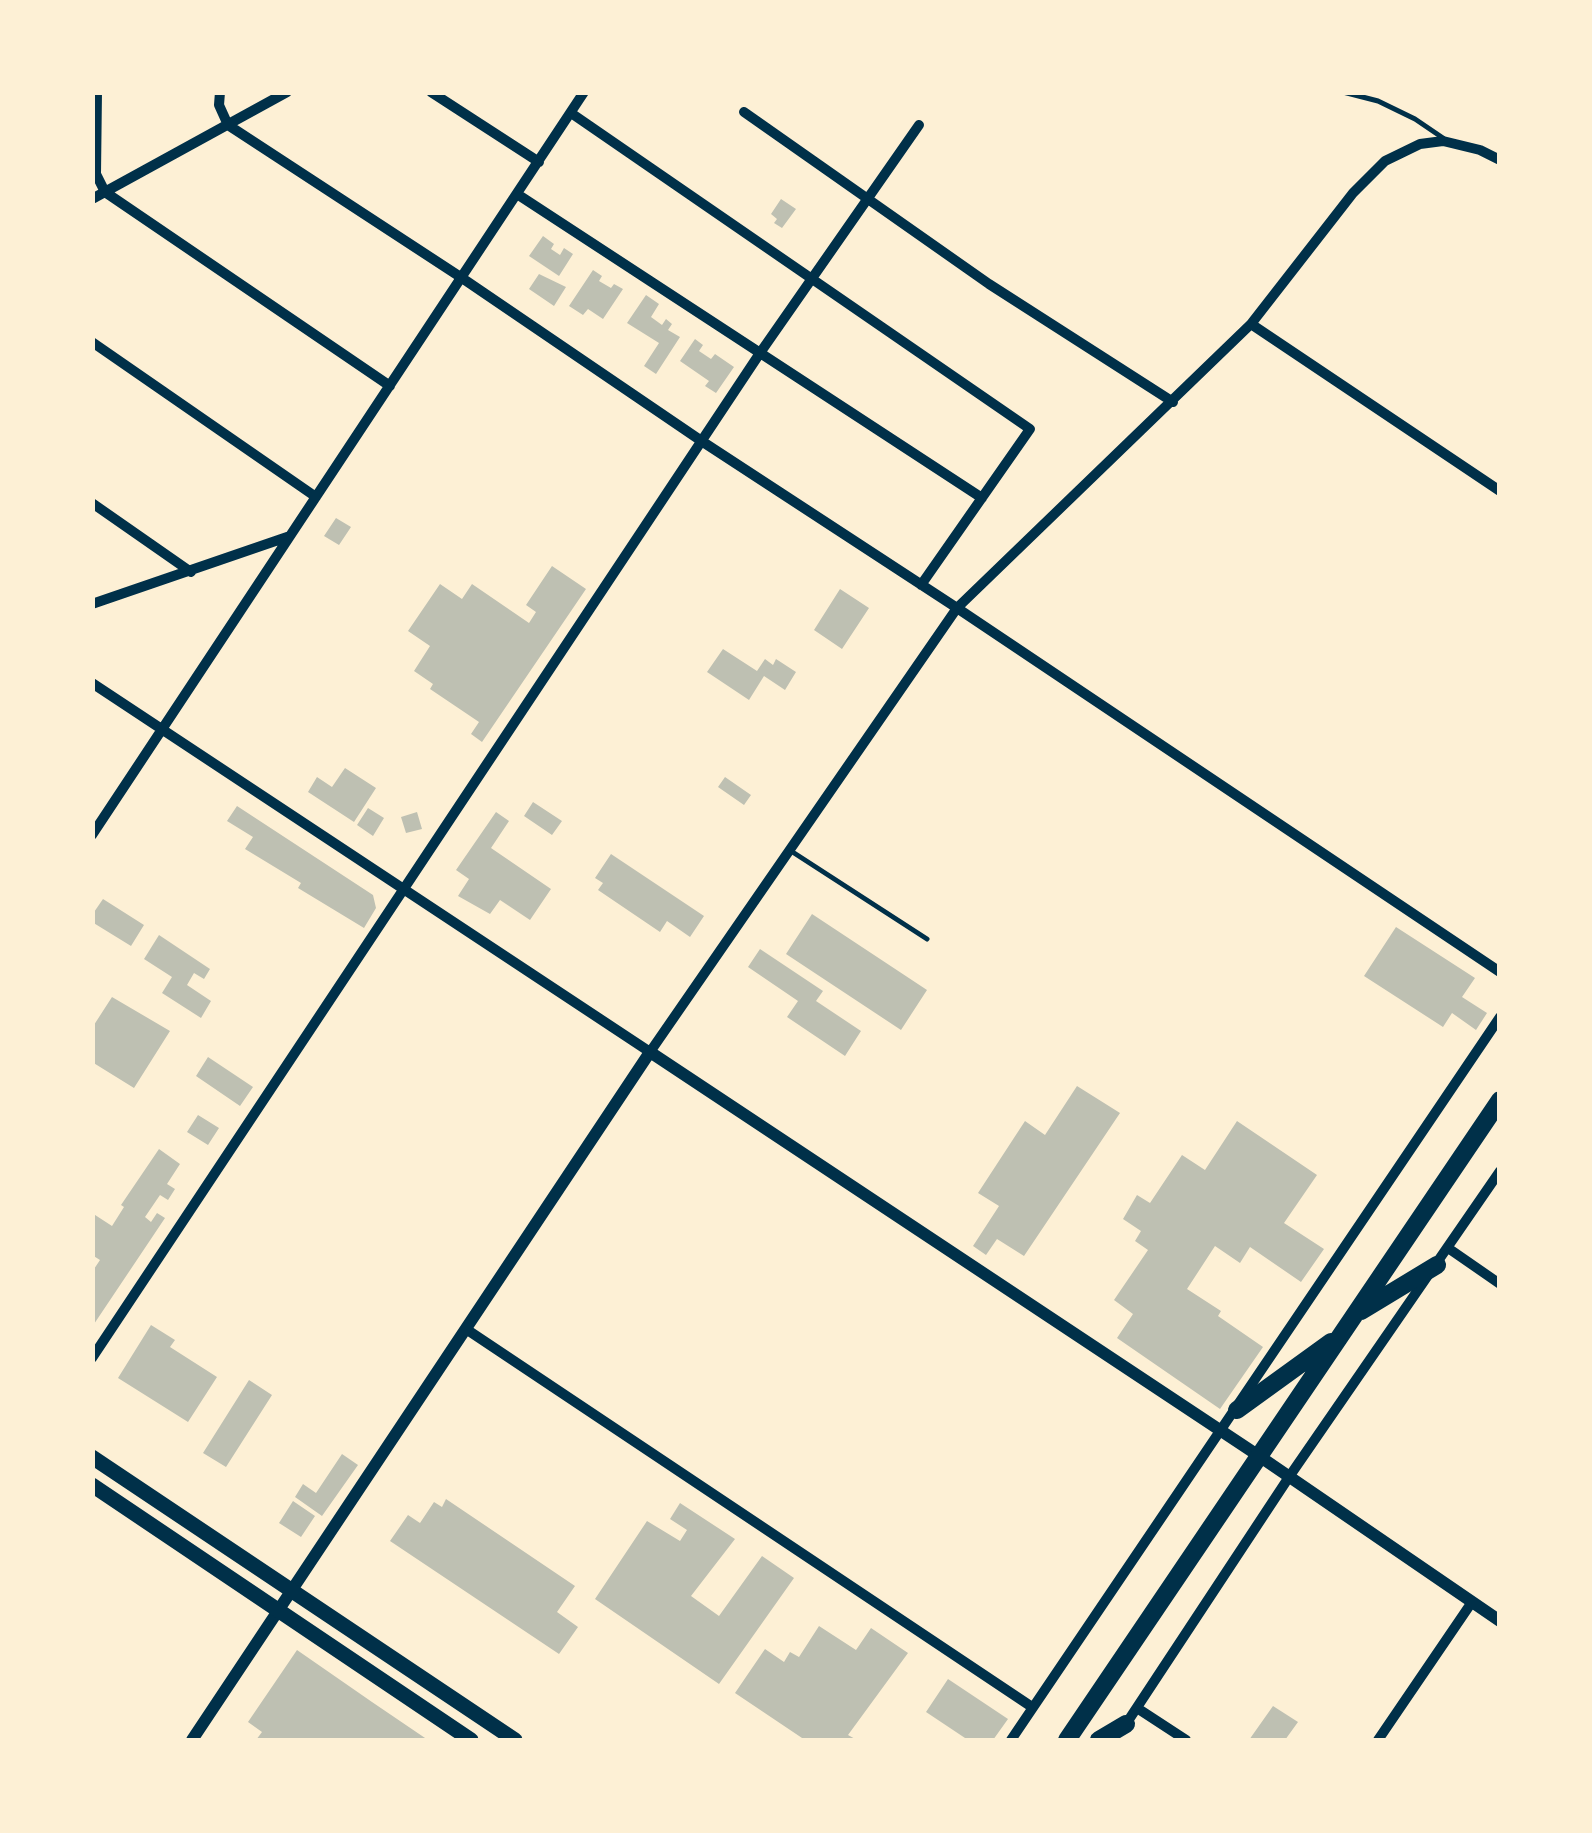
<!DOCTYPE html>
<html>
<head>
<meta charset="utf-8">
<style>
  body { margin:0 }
  #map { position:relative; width:1592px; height:1833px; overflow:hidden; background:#fdf0d5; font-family:"Titillium Web",sans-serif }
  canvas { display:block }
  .frame { position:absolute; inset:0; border:95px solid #fdf0d5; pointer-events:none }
</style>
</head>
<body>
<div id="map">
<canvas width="1592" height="1833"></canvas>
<div class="frame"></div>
</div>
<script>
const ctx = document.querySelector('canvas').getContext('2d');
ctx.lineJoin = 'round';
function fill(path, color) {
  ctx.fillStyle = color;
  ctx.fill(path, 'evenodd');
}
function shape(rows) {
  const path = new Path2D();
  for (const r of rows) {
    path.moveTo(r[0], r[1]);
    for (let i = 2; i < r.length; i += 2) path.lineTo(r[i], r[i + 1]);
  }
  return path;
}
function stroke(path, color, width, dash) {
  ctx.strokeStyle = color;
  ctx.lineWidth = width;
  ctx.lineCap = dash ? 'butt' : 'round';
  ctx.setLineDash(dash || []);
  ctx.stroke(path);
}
fill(shape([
  [781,199,796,209,782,228,774,223,777,219,771,214],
  [543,236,554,244,551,249,560,255,564,248,573,254,559,276,529,256],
  [593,270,602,276,599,281,611,288,614,284,623,289,603,319,588,309,583,315,569,306],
  [539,274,566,287,554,306,529,289],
  [646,295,659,304,651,317,662,325,666,319,672,324,668,330,680,337,656,374,644,366,659,343,627,323],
  [695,339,703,345,699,351,711,359,715,354,734,367,716,393,705,386,709,381,680,361],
  [336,518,351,527,339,545,324,536],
  [552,566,586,589,482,742,471,734,479,722,430,689,433,684,414,671,430,646,408,631,440,584,462,599,472,584,529,623,536,612,526,605],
  [840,589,869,608,842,649,814,630],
  [723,649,757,671,765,659,773,665,776,659,796,672,785,690,764,676,749,700,707,672],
  [345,768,376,788,354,822,308,792,317,777,332,787],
  [725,777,751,795,744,805,718,787],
  [533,802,562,821,552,835,524,816],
  [237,806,373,895,376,908,364,928,298,888,301,883,245,849,253,837,227,821],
  [368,808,384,818,373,836,357,825],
  [417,812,422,829,406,833,401,817],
  [496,812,509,821,491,848,551,889,530,920,500,900,490,914,458,896,469,879,456,870],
  [611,854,704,916,690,937,667,921,660,932,598,890,603,883,595,878],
  [103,899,144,925,131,946,92,922,92,915],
  [812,914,927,990,901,1030,786,954],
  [1396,927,1475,978,1462,997,1487,1013,1476,1030,1452,1013,1443,1027,1364,976],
  [159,935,210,969,204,979,194,973,187,985,211,1001,201,1018,162,993,172,977,144,959],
  [760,949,823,991,816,1001,861,1031,845,1056,787,1017,798,1001,748,967],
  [112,997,170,1031,134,1088,92,1062,92,1028],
  [208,1057,253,1087,240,1106,196,1076],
  [1077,1086,1120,1113,1024,1256,997,1239,986,1255,973,1246,999,1206,978,1193,1025,1121,1045,1135],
  [198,1115,219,1128,208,1145,187,1132],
  [1237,1121,1317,1175,1284,1223,1324,1249,1301,1282,1250,1247,1240,1263,1215,1246,1187,1289,1221,1311,1218,1316,1263,1347,1220,1409,1117,1338,1133,1314,1114,1300,1148,1250,1135,1241,1141,1231,1123,1219,1137,1195,1150,1203,1182,1155,1205,1170],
  [159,1149,180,1164,167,1184,175,1189,168,1200,160,1195,145,1217,151,1222,157,1213,165,1218,92,1327,92,1272,100,1260,92,1255,92,1213,112,1226,124,1207,121,1205],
  [151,1325,175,1340,170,1347,217,1377,188,1422,118,1378],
  [249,1380,272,1395,226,1467,203,1453],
  [342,1454,358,1465,322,1516,295,1497,303,1484,316,1493],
  [446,1499,575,1586,557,1612,578,1627,559,1654,390,1541,408,1515,420,1523,434,1502,442,1507],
  [293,1501,315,1516,301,1537,279,1523],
  [680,1503,735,1539,691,1596,719,1616,762,1556,794,1578,719,1684,595,1599,647,1521,680,1541,687,1530,670,1519],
  [819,1626,856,1650,871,1628,908,1653,848,1735,857,1740,805,1740,735,1693,765,1649,784,1662,790,1652,799,1657],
  [297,1650,372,1702,428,1740,256,1740,262,1732,248,1722],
  [948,1679,1008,1719,993,1740,968,1740,926,1712],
  [1273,1706,1298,1722,1285,1740,1249,1740]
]), '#bec0b2');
stroke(shape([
  [1343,92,1378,101,1415,119,1443,138],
  [791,851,927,939]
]), '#003049', 5);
stroke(shape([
  [97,92,96,174,105,192,390,386],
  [220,92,219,105,228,125,462,278,703,442,957,608,1500,972],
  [431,92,539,162],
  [744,112,989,284,1173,402],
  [571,113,1030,429,921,585],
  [517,194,982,498],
  [92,199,287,92],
  [1251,324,1500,491],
  [92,342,316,497],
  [92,503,191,572],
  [92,604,290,536],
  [92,683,650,1052,957,608,1251,324,1353,193,1385,161,1420,144,1443,141,1480,150,1500,160],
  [92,835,584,92],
  [1448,1248,1500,1284],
  [466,1329,1032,1707],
  [92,1358,760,353,919,125],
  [1137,1708,1186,1740],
  [1124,1727,1289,1477,1500,1171],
  [1011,1740,1500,1017],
  [1378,1740,1472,1602]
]), '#003049', 10);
stroke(shape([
  [192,1740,650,1052,1259,1456,1500,1621]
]), '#003049', 12);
stroke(shape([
  [92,1457,515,1740],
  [92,1485,471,1740]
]), '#003049', 15);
stroke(shape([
  [1361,1311,1437,1265],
  [1237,1410,1331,1342],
  [1067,1740,1500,1100],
  [1099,1740,1126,1724]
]), '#003049', 18);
</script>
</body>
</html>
